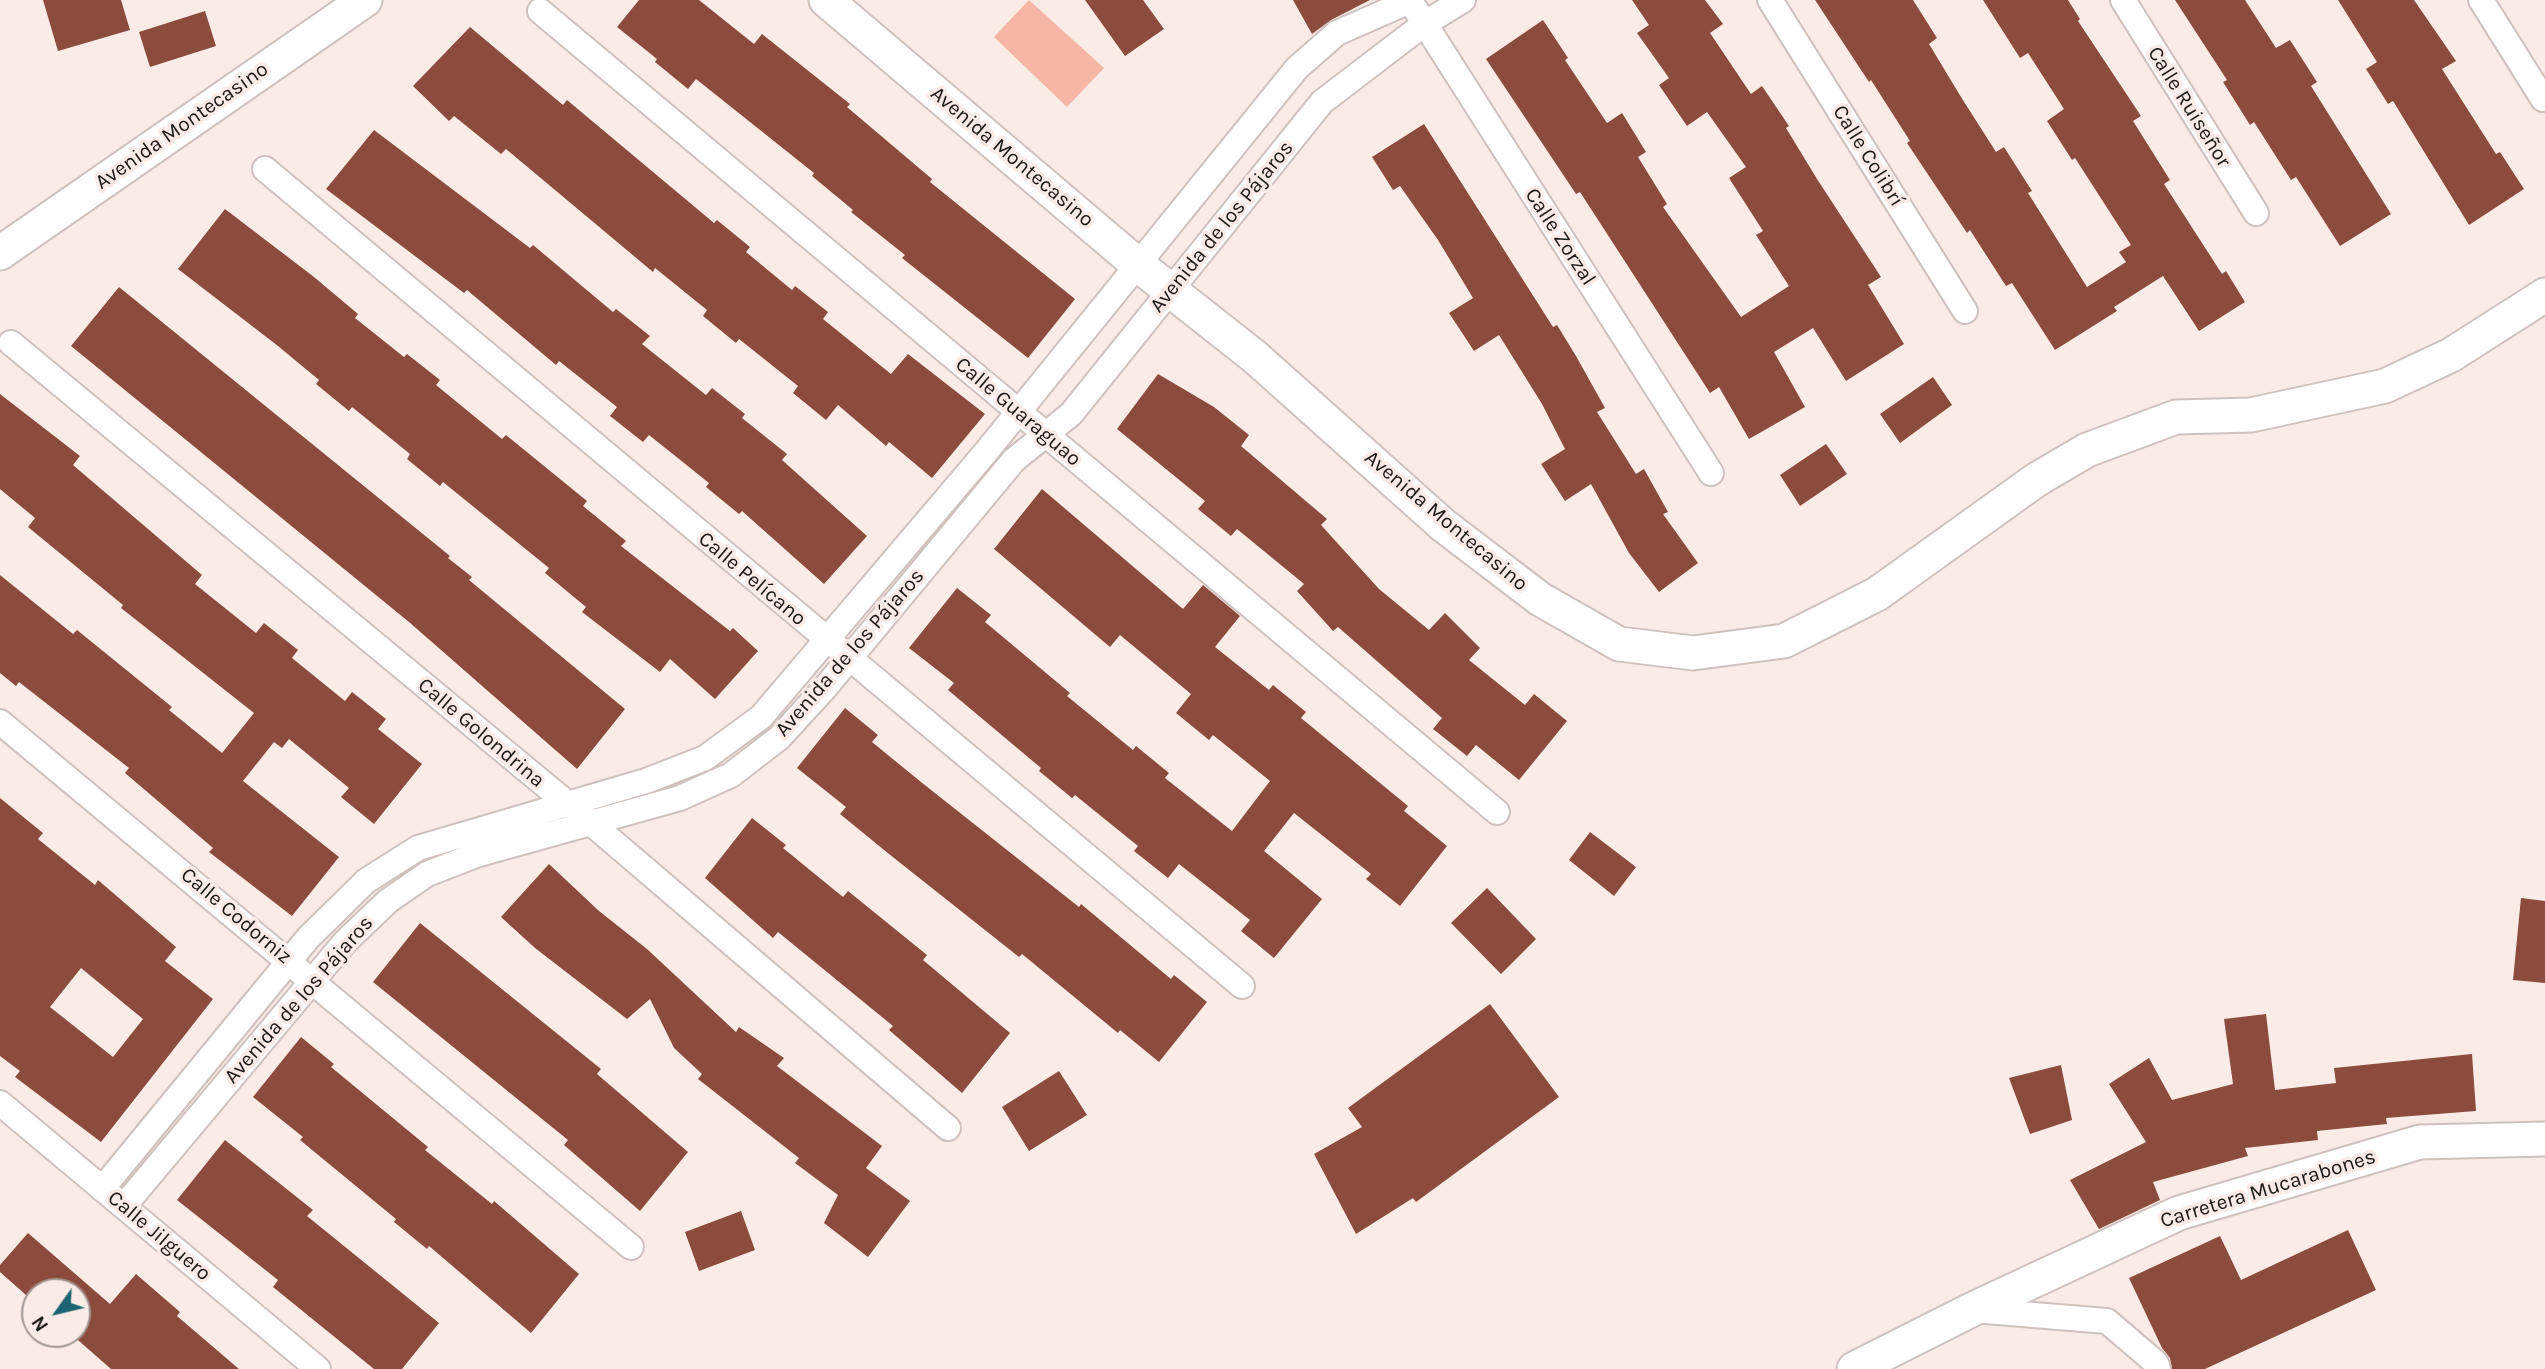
<!DOCTYPE html>
<html>
<head>
<meta charset="utf-8">
<style>
  body { margin:0 }
  #map { position:relative; width:2545px; height:1369px; overflow:hidden; background:#faebe7; font-family:Karla,sans-serif }
  canvas { display:block }
  .north { position:absolute; left:21px; top:1278px; width:70px; height:70px; box-sizing:border-box; background:#faebe7; border:2px solid #a19693; border-radius:50%; rotate:236deg; font-size:19px; font-weight:700; line-height:28px; text-align:center; color:#1c1715 }
  .north::after { content:''; display:block; margin:auto; width:24px; height:32px; background:#1d6473; clip-path:polygon(50% 0,100% 100%,50% 72%,0 100%) }
</style>
</head>
<body>
<div id="map">
<canvas width="2545" height="1369"></canvas>
<div class="north">N</div>
</div>
<script>
const ctx = document.querySelector('canvas').getContext('2d');
ctx.lineJoin = 'round';
function fill(path, color) {
  ctx.fillStyle = color;
  ctx.fill(path, 'evenodd');
}
function shape(rows) {
  const path = new Path2D();
  for (const r of rows) {
    path.moveTo(r[0], r[1]);
    for (let i = 2; i < r.length; i += 2) path.lineTo(r[i], r[i + 1]);
  }
  return path;
}
function stroke(path, color, width, dash) {
  ctx.strokeStyle = color;
  ctx.lineWidth = width;
  ctx.lineCap = dash ? 'butt' : 'round';
  ctx.setLineDash(dash || []);
  ctx.stroke(path);
}
function label(font, color, halo, rows, align = 'center') {
  ctx.font = font + ' Karla,sans-serif';
  ctx.lineWidth = 7;
  ctx.setLineDash([]);
  ctx.textBaseline = 'middle';
  ctx.strokeStyle = halo;
  ctx.fillStyle = color;
  for (const [text, x, y, turn = 0] of rows) {
    ctx.save();
    ctx.translate(x, y);
    ctx.rotate((+turn || 0) * Math.PI / 180);
    ctx.textAlign = isNaN(turn) ? turn : align;
    if (halo) ctx.strokeText(text, 0, 0);
    ctx.fillText(text, 0, 0);
    ctx.restore();
  }
}
fill(shape([
  [1029,0,1104,68,1067,107,994,37]
]), '#f5b6a6');
fill(shape([
  [43,0,121,0,130,30,58,51],
  [639,0,699,0,754,44,762,34,850,104,847,107,932,179,930,182,1075,299,1028,358,902,258,905,255,851,212,853,210,812,176,814,173,696,79,688,89,655,62,657,59,617,27],
  [1085,0,1143,0,1164,29,1125,56],
  [1293,0,1370,0,1331,20,1312,34],
  [1632,0,1705,0,1723,24,1710,33,1751,94,1762,86,1789,126,1786,128,1817,179,1881,277,1868,285,1904,344,1846,381,1813,328,1774,352,1805,407,1749,439,1719,387,1710,393,1580,192,1576,194,1486,59,1543,20,1568,58,1565,60,1607,123,1622,113,1646,152,1638,157,1667,204,1663,207,1741,317,1789,286,1756,235,1763,231,1729,178,1746,167,1707,112,1687,126,1659,85,1669,78,1637,33,1649,25],
  [1815,0,1913,0,1937,38,1929,44,1961,97,1996,152,2004,147,2032,191,2028,193,2087,287,2126,262,2119,252,2131,245,2075,158,2072,160,2047,121,2064,109,2028,53,2020,58,1983,0,2068,0,2080,19,2078,21,2141,116,2133,121,2170,180,2164,184,2222,274,2226,271,2245,302,2199,331,2163,276,2114,307,2117,311,2055,350,2012,283,2006,286,1970,230,1967,233,1907,143,1910,141,1871,80,1869,82],
  [2175,0,2245,0,2276,48,2290,40,2317,82,2311,86,2391,214,2340,246,2296,177,2291,180,2254,122,2250,125,2223,82,2227,80],
  [2338,0,2414,0,2456,61,2442,69,2496,154,2500,152,2524,189,2469,225,2393,101,2388,104,2366,69,2377,62],
  [205,11,216,46,150,67,139,32],
  [470,27,563,105,567,100,714,223,717,220,750,247,746,252,792,290,795,286,828,312,823,319,891,374,908,354,985,414,932,478,889,442,886,446,838,405,826,420,793,393,798,386,739,339,736,343,703,316,707,310,655,268,653,272,506,149,501,154,454,116,449,121,413,86],
  [1424,124,1553,327,1557,325,1576,356,1605,408,1597,412,1636,474,1644,469,1668,512,1663,514,1698,563,1659,592,1629,553,1591,484,1565,501,1541,464,1565,449,1542,404,1499,335,1474,351,1449,313,1473,298,1438,240,1400,186,1393,190,1372,157],
  [374,130,530,248,533,245,613,312,616,309,650,336,642,344,706,395,712,388,745,414,742,418,787,454,782,460,867,536,824,584,742,511,739,514,706,487,709,483,649,435,643,442,610,416,617,407,559,361,556,365,467,290,464,293,326,189],
  [225,209,314,277,358,314,355,318,404,357,407,354,440,380,436,385,502,439,506,435,587,501,583,506,626,541,621,546,730,631,733,628,758,651,715,699,670,659,660,672,582,612,586,607,545,573,549,568,443,482,440,486,407,459,410,454,352,407,349,411,316,384,319,380,278,346,178,269],
  [119,287,450,556,448,558,472,577,469,580,625,709,577,769,409,622,71,346],
  [1158,374,1214,407,1249,435,1241,446,1327,519,1321,525,1379,589,1429,630,1445,613,1480,648,1469,660,1525,705,1534,694,1567,721,1519,780,1476,745,1467,756,1433,729,1442,718,1338,627,1333,631,1297,591,1304,584,1237,529,1231,536,1198,509,1205,501,1117,429],
  [1933,377,1952,405,1900,443,1880,414],
  [0,394,80,456,73,465,202,575,195,584,256,633,264,623,298,650,292,658,345,701,352,692,386,719,378,729,422,764,374,824,341,797,349,788,289,739,282,748,274,742,243,781,339,857,292,916,209,852,213,848,125,773,129,768,19,682,16,686,0,673,0,575,73,634,77,630,172,707,169,710,222,753,254,713,121,608,123,605,28,527,35,518,0,489],
  [1826,444,1847,474,1800,506,1780,475],
  [1042,489,1183,609,1203,585,1240,616,1215,647,1269,690,1273,685,1306,712,1301,718,1408,806,1404,811,1447,846,1400,906,1366,879,1371,874,1294,813,1264,851,1322,899,1274,958,1241,931,1250,920,1179,864,1168,878,1134,851,1138,846,1075,795,1072,798,1039,771,1041,768,948,690,954,683,909,648,957,588,991,615,985,622,1070,693,1067,696,1133,750,1136,746,1169,773,1165,778,1232,831,1270,781,1213,735,1209,740,1176,713,1191,694,1120,635,1110,647,994,549],
  [845,708,878,735,872,742,921,782,1079,907,1081,904,1171,979,1174,975,1207,1002,1159,1062,1120,1030,1118,1033,1022,954,1019,957,889,854,840,814,846,807,797,768],
  [0,798,43,833,38,839,95,885,98,880,176,947,165,961,213,999,101,1142,15,1077,20,1071,0,1056],
  [81,968,143,1019,113,1057,50,1007],
  [752,818,786,845,783,848,843,897,848,891,927,955,923,960,1010,1033,962,1093,889,1030,893,1026,778,932,773,938,705,878],
  [1590,832,1636,867,1614,896,1569,860],
  [549,864,599,911,647,949,736,1032,739,1027,784,1058,777,1066,882,1146,866,1168,910,1201,868,1257,824,1223,838,1195,795,1163,799,1158,698,1079,702,1074,674,1048,650,999,627,1019,535,948,501,917],
  [1487,888,1536,939,1501,974,1451,923],
  [2521,898,2545,901,2545,983,2513,980],
  [420,923,601,1069,597,1074,688,1152,640,1211,564,1145,568,1140,373,982],
  [1490,1004,1559,1097,1416,1202,1413,1198,1356,1234,1314,1154,1362,1127,1348,1108],
  [2266,1014,2275,1090,2336,1083,2334,1068,2472,1054,2476,1111,2386,1118,2387,1124,2317,1131,2318,1140,2245,1148,2248,1156,2153,1182,2160,1200,2099,1229,2070,1180,2146,1142,2109,1084,2149,1058,2172,1100,2233,1084,2224,1019],
  [301,1037,334,1064,331,1067,428,1147,425,1150,492,1204,494,1201,579,1274,531,1333,429,1246,427,1249,394,1222,396,1219,300,1140,303,1137,253,1097],
  [2061,1065,2072,1120,2030,1134,2009,1078],
  [1059,1071,1087,1115,1029,1151,1002,1107],
  [225,1140,313,1210,307,1216,439,1323,402,1369,374,1369,273,1287,278,1280,177,1200],
  [741,1211,755,1250,699,1271,685,1232],
  [2348,1230,2376,1290,2205,1369,2172,1369,2170,1358,2162,1348,2129,1278,2220,1236,2241,1280],
  [28,1233,110,1304,136,1274,180,1312,177,1316,239,1369,111,1369,71,1334,77,1334,77,1292,35,1292,35,1303,0,1272,0,1265]
]), '#8c4c3d');
const street = shape([
  [1770,0,1965,311],
  [2123,0,2256,213],
  [2481,0,2543,99],
  [1416,10,1711,473],
  [540,11,1497,812],
  [265,169,1242,986],
  [11,343,591,823,948,1128],
  [0,722,631,1247],
  [0,1103,318,1369],
  [102,1189,308,938,366,881,418,848,646,781,705,758,761,717,986,452,1297,68,1337,33,1412,0],
  [124,1206,345,942,388,901,427,874,476,855,680,798,731,775,779,738,824,689,1014,460,1071,414,1322,102,1424,24,1463,0],
  [1973,1310,2107,1321,2156,1363,2158,1369]
]);
const secondary = shape([
  [826,0,1137,264,1255,357,1443,525,1540,599,1619,644,1693,653,1784,641,1877,594,2036,480,2087,450,2176,417,2251,415,2385,386,2451,355,2545,295],
  [0,253,365,0],
  [1854,1369,1971,1310,2179,1213,2420,1142,2545,1139]
]);
stroke(street, '#cfc1bd', 28);
stroke(secondary, '#cfc1bd', 37);
stroke(street, '#fff', 24);
stroke(secondary, '#fff', 33);
label('21px', '#1c1715', '#faebe7', [
  ["Calle Ruiseñor",2189,107,58],
  ["Avenida Montecasino",182,126,-35],
  ["Calle Colibrí",1868,156,58],
  ["Avenida Montecasino",1012,157,40],
  ["Avenida de los Pájaros",1222,227,-51],
  ["Calle Zorzal",1560,237,57],
  ["Calle Guaraguao",1018,412,40],
  ["Avenida Montecasino",1446,521,40],
  ["Calle Pelícano",752,579,40],
  ["Avenida de los Pájaros",850,653,-49],
  ["Calle Golondrina",481,733,40],
  ["Calle Codorniz",236,916,40],
  ["Avenida de los Pájaros",299,1000,-49],
  ["Carretera Mucarabones",2268,1189,-17],
  ["Calle Jilguero",159,1236,40]
]);
</script>
</body>
</html>
